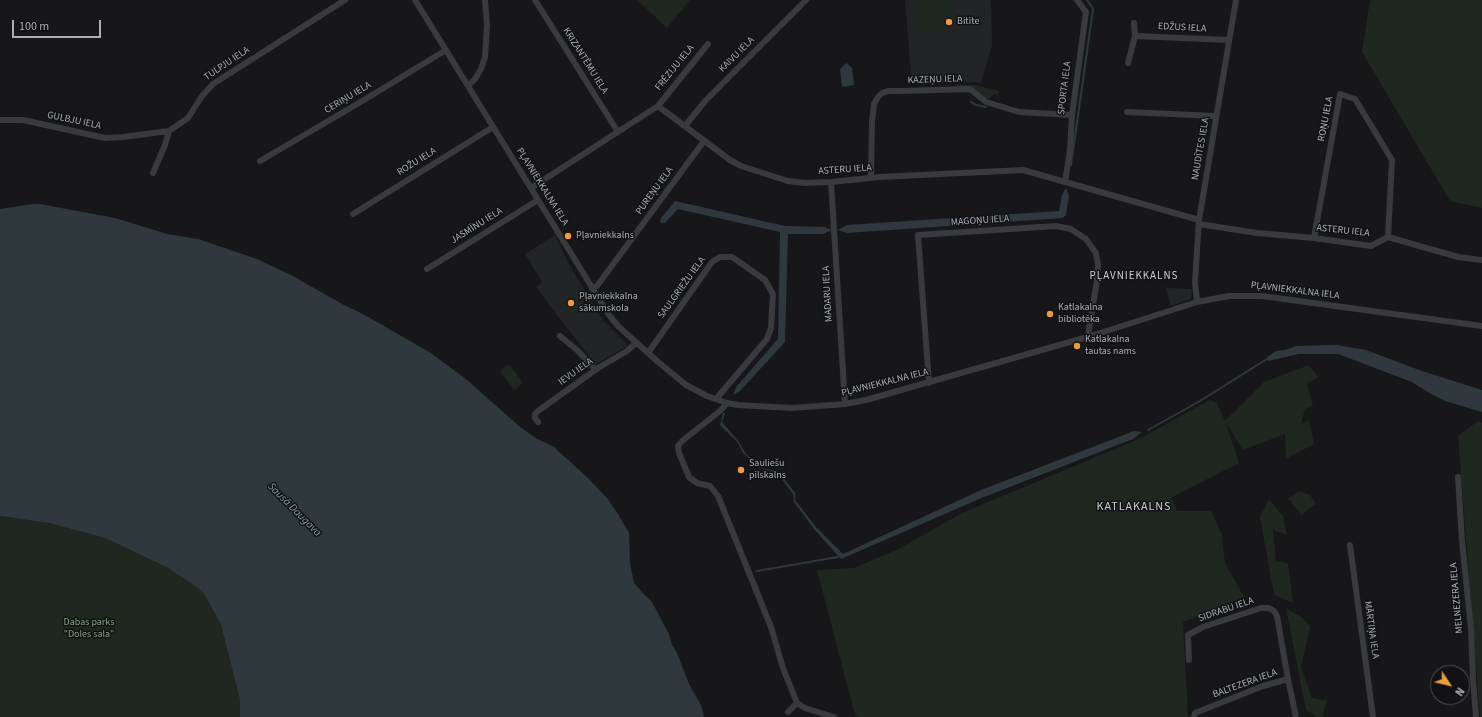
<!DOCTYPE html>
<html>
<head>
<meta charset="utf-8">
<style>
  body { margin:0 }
  #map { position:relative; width:1482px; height:717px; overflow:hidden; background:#171719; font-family:"Source Sans 3",sans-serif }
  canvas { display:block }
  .north { position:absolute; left:1430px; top:665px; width:40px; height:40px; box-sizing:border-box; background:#121214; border:1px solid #4f5156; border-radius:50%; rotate:125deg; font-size:11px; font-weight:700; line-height:16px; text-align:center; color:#aab0b8 }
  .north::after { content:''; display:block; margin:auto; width:14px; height:18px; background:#eb9c3d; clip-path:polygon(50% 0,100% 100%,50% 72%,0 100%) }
  .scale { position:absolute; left:12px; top:20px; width:89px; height:18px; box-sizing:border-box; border:2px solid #aab0b8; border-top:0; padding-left:5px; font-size:12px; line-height:14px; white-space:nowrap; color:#aab0b8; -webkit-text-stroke:3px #121214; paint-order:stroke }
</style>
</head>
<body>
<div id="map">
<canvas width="1482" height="717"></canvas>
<div class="north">N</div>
<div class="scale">100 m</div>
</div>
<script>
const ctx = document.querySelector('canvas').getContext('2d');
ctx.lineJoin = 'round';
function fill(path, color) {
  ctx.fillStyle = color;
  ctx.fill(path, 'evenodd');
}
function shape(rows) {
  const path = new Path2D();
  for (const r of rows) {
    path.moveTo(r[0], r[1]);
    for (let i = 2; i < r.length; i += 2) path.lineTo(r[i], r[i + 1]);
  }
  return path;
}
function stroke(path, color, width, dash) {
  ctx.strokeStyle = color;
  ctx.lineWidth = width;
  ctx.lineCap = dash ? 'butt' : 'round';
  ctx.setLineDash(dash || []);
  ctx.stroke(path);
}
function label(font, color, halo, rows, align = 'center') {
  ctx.font = font + ' "Source Sans 3",sans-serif';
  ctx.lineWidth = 3;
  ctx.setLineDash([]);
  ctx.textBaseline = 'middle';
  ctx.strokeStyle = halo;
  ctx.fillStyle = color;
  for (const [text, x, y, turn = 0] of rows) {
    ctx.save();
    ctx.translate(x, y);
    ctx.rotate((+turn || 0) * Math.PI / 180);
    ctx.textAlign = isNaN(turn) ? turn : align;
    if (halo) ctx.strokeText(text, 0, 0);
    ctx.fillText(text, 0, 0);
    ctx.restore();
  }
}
fill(shape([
  [905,0,991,0,992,45,981,83,975,82,912,84],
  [555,235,570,266,603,320,626,343,627,346,595,365,588,354,563,323,536,287,542,282,525,254],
  [1166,288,1192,289,1191,299,1171,306]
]), '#232426');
fill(shape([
  [637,0,690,0,667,28],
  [913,0,952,0,953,21,950,26,944,30,917,31,914,27,916,13],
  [1370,0,1482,0,1482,208,1450,201,1362,52],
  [954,85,975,85,1000,91,998,93,999,96,994,94,987,101,974,89,958,87],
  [509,364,523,383,514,390,500,371],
  [1309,365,1318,377,1307,384,1313,406,1305,409,1301,424,1309,420,1314,444,1286,459,1285,434,1243,450,1226,423,1239,463,1172,497,1177,511,1211,511,1222,535,1225,563,1244,597,1183,622,1188,717,859,717,855,715,817,570,854,568,899,549,962,513,1139,439,1210,400,1217,403,1225,421,1264,382],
  [1478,421,1482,423,1482,717,1480,717,1458,436],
  [1300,491,1310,495,1316,504,1308,509,1302,516,1288,498],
  [1269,499,1283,516,1287,535,1273,530,1276,561,1288,563,1293,603,1274,595,1260,517],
  [0,516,49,523,105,538,168,568,198,588,205,595,221,625,240,700,240,717,0,717],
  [1286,608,1303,618,1310,627,1301,667,1312,698,1327,701,1322,717,1316,717,1306,710]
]), '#1f2720');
fill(shape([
  [847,63,852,68,854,85,842,87,840,70,843,66],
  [1066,188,1069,196,1066,215,1063,218,847,233,838,230,847,225,1059,211,1062,195],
  [675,201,785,226,824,227,832,230,823,234,788,234,785,342,740,391,733,395,736,387,778,339,780,232,678,209,665,223,661,223,660,221,661,218],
  [33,204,40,204,115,218,167,234,198,239,257,259,293,276,342,304,363,314,431,353,467,380,519,426,534,437,554,447,588,478,607,498,618,514,629,533,630,563,634,583,641,591,652,602,669,634,672,645,677,653,689,684,701,705,704,717,240,717,240,700,221,625,205,595,198,588,168,568,105,538,49,523,0,516,0,209],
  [1337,345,1366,350,1422,371,1482,390,1482,412,1445,401,1426,391,1412,382,1338,354,1299,354,1268,361,1267,357,1276,351,1285,350,1296,346],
  [723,413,725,413,722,422,739,442,746,454,761,468,779,472,795,493,795,500,816,527,843,554,981,490,1134,431,1142,432,1133,439,984,497,841,559,814,529,794,502,793,494,778,474,760,468,743,453,738,443,720,425]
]), '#2e383d');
stroke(shape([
  [971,102,976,105,986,107],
  [1071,165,1093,9,1087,0],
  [1148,430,1200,401,1267,359],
  [757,571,838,557]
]), '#2e383d', 2);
stroke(shape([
  [415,0,609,315,618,326,657,361,686,385,707,396,727,403,738,405,792,408,845,404,866,400,1091,336,1197,302,1229,296,1262,296,1482,326],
  [535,0,618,132],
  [1135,36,1229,40],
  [1128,63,1135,36,1134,23],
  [468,86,475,79,481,69,485,57,487,25,485,0],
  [658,106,708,44],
  [1127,112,1216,116],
  [0,120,23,120,105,138,123,137,169,131,188,118,202,96,213,84,345,0],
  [685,126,706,100,806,0],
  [260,161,359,103,446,50],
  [153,173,165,145,169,131],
  [871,178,872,122,874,104,878,97,882,93,888,91,902,91,970,89,986,102,1019,112,1072,115],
  [831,182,845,404],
  [1065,182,1070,150,1072,115,1086,12,1077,0],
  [531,188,658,106,730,160,741,166,788,181,805,183,831,182,880,177,1023,170,1199,220],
  [353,214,493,127],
  [1199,224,1257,233,1314,238,1371,246,1388,237,1458,257,1482,260],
  [1314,238,1340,94,1355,99,1392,160,1388,237],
  [427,269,538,200],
  [592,289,597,286,704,141],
  [1197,302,1195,282,1199,220,1236,0],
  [560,336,577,350,594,368,594,371],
  [648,353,712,262,720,257,732,257,765,280,773,294,771,328,767,339,716,399],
  [929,383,918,235,1056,226,1071,229,1086,239,1096,253,1098,265,1097,280,1088,336],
  [727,403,720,411,682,441,678,446,679,453,689,477,697,483,710,486,718,496,771,627,783,668,797,703,805,708,834,717],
  [538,422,535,418,535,414,538,411,598,368,627,351,636,343],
  [1458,477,1462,541,1471,629,1473,680,1476,717],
  [1350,545,1373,717],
  [1189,660,1188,635,1203,627,1261,608,1269,608,1274,611,1277,616,1288,679],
  [788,712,797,703],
  [1194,717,1195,713,1263,686,1288,679,1296,717]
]), '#383a3e', 6);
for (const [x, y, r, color] of [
  [949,22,4,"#eb9c3d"],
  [568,236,4,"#eb9c3d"],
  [571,303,4,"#eb9c3d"],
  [1050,314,4,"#eb9c3d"],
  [1077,346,4,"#eb9c3d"],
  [741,470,4,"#eb9c3d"]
]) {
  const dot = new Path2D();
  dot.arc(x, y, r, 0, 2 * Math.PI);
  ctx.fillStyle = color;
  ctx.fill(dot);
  stroke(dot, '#121214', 1.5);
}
label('10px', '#aab0b8', '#121214', [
  ["Bitīte",957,22],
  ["Pļavniekkalns",576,236],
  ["Pļavniekkalna",579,297],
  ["sākumskola",579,309],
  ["Katlakalna",1058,308],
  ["bibliotēka",1058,320],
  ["Katlakalna",1085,340],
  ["tautas nams",1085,352],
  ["Sauliešu",749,464],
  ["pilskalns",749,476]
], 'left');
label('10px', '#aab0b8', '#121214', [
  ["EDŽUS IELA",1182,28,3],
  ["KAIVU IELA",737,55,-45],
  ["KRIZANTĒMU IELA",585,61,58],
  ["TULPJU IELA",227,64,-34],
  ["FRĒZIJU IELA",675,68,-51],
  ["KAZEŅU IELA",935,80,-2],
  ["SPORTA IELA",1065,88,-83],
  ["CERIŅU IELA",348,98,-31],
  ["ROŅU IELA",1326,119,-79],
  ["GULBJU IELA",74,121,12],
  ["NAUDĪTES IELA",1201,149,-80],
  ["ROŽU IELA",417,162,-32],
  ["ASTERU IELA",845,170,-4],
  ["PĻAVNIEKKALNA IELA",542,187,58],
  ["PUREŅU IELA",655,191,-54],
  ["MAGOŅU IELA",980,221,-4],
  ["JASMĪNU IELA",477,226,-32],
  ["ASTERU IELA",1343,231,6],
  ["SAULGRIEŽU IELA",682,288,-54],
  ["PĻAVNIEKKALNA IELA",1295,291,7],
  ["MADARU IELA",828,294,-93],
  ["IEVU IELA",576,372,-35],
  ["PĻAVNIEKKALNA IELA",885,383,-14],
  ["MELNEZERA IELA",1457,598,-95],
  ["SIDRABU IELA",1226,610,-19],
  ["MĀRTIŅA IELA",1371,630,82],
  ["BALTEZERA IELA",1245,684,-20]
]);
label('10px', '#84a382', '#121214', [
  ["Dabas parks",89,623],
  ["\"Doles sala\"",89,635]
]);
ctx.letterSpacing = '1px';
label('11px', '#cbcfd5', '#121214', [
  ["PĻAVNIEKKALNS",1134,277]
]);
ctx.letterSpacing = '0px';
label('italic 11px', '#82a2b2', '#121214', [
  ["Sausā Daugava",294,510,45]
]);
ctx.letterSpacing = '1px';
label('12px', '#cbcfd5', '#121214', [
  ["KATLAKALNS",1134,507]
]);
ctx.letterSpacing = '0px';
</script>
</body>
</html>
